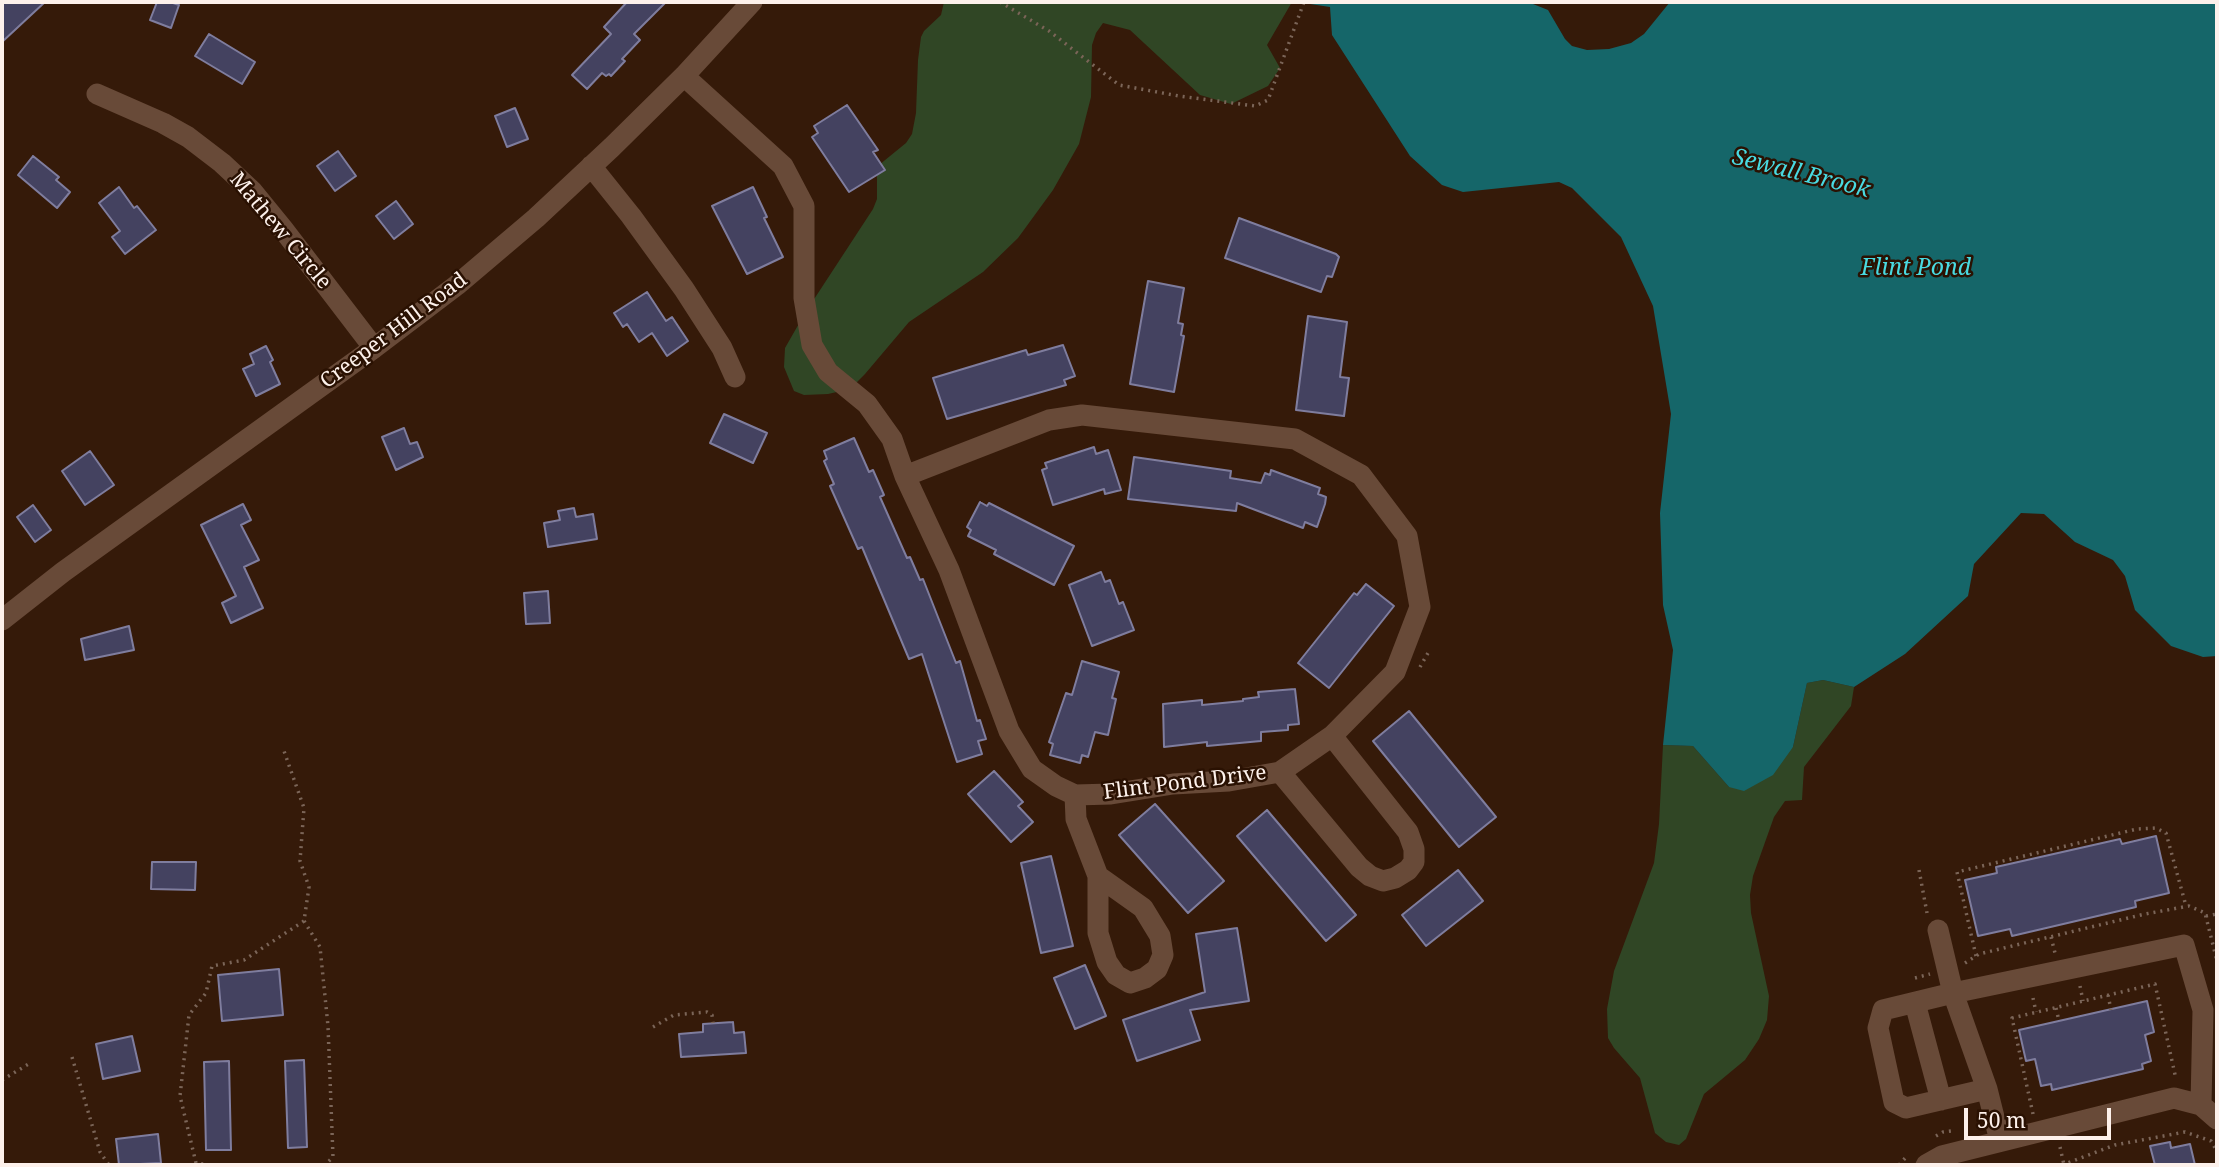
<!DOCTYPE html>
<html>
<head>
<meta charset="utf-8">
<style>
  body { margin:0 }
  #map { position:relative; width:2219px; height:1167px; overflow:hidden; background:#351a09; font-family:"Noto Serif",serif }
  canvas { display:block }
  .frame { position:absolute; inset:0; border:4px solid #fdf1eb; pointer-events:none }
  .scale { position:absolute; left:1964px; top:1108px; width:147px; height:32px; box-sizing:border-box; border:4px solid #fdf1eb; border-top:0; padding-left:9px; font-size:21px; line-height:24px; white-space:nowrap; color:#fdf1eb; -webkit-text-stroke:5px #2a1102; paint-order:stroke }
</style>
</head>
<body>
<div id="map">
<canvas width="2219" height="1167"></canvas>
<div class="frame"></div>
<div class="scale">50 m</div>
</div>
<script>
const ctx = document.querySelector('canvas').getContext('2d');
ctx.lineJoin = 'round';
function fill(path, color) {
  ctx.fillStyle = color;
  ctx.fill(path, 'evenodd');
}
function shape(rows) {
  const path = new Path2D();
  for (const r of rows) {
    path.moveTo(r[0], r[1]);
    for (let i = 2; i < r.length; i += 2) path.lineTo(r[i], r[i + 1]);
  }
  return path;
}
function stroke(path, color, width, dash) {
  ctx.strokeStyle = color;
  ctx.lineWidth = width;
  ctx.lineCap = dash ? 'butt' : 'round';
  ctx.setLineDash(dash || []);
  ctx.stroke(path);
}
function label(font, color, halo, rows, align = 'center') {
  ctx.font = font + ' "Noto Serif",serif';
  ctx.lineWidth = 5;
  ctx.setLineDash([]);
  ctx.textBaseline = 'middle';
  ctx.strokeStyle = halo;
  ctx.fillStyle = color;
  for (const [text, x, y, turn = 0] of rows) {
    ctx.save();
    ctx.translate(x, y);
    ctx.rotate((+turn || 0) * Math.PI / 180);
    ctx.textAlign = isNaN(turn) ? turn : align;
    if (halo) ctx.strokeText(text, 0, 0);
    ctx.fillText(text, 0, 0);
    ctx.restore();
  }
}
fill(shape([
  [944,2,1292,2,1267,45,1280,68,1268,86,1231,104,1200,95,1130,30,1103,23,1096,33,1092,45,1091,97,1079,144,1053,190,1018,238,983,272,909,322,865,374,850,389,828,394,804,395,794,391,784,367,785,348,805,313,873,209,877,199,877,176,879,165,906,143,912,134,916,113,918,60,921,37,924,31,941,15],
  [1823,680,1854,687,1851,706,1804,767,1802,800,1785,801,1774,817,1753,876,1750,895,1751,913,1769,996,1767,1020,1759,1039,1745,1060,1704,1094,1686,1139,1679,1145,1666,1142,1655,1133,1640,1078,1614,1048,1608,1038,1607,1009,1614,971,1654,863,1659,824,1663,745,1693,746,1729,787,1793,747,1807,683]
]), '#304625');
fill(shape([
  [1297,2,1528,2,1548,10,1565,39,1572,46,1587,50,1609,49,1631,43,1644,34,1670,2,2217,2,2217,656,2203,657,2171,646,2135,610,2125,576,2113,560,2075,542,2044,514,2021,513,1974,564,1968,596,1905,654,1854,687,1823,680,1807,683,1793,747,1773,775,1744,791,1729,787,1693,746,1663,745,1673,650,1663,605,1660,513,1671,414,1653,306,1621,237,1572,188,1559,182,1463,192,1442,185,1410,156,1332,35,1330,7]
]), '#156669');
const building = shape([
  [2,2,45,2,2,42,2,2],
  [157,2,170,2,179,5,171,28,150,20,157,2],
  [627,2,666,2,634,34,640,40,622,59,625,61,611,76,609,74,606,76,602,73,587,89,572,75,611,34,604,27,627,2],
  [209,34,255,62,242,84,195,56,209,34],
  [847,105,878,150,873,152,885,170,849,192,812,137,818,133,814,126,847,105],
  [515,108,528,139,507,147,495,116,515,108],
  [338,151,356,176,335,191,317,166,338,151],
  [33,156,59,177,56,180,70,192,57,208,18,175,33,156],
  [119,187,134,208,137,206,156,230,125,254,112,237,120,231,99,203,119,187],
  [753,187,767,217,764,218,783,257,747,274,712,206,753,187],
  [396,201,413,224,394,239,376,216,396,201],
  [1239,218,1336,254,1339,257,1332,277,1327,276,1321,292,1225,258,1239,218],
  [1148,281,1184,288,1178,323,1183,324,1181,335,1184,336,1174,392,1130,384,1148,281],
  [647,292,666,321,672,317,688,341,667,356,652,333,639,342,627,324,623,327,614,313,647,292],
  [1308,316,1347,322,1340,377,1349,378,1344,416,1296,410,1308,316],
  [1063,345,1075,376,1064,380,1066,385,947,419,933,378,1026,350,1028,355,1063,345],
  [266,346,273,360,270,362,280,384,256,396,243,369,254,364,250,354,266,346],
  [724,414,767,433,753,463,710,443,724,414],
  [404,428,410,444,417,442,423,457,396,470,382,437,404,428],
  [854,438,869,472,873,470,884,495,880,497,907,558,910,557,920,580,923,579,956,663,960,661,977,721,980,720,986,739,978,741,982,754,957,762,922,654,909,659,862,547,858,549,830,486,834,484,824,461,827,459,824,451,854,438],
  [1094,447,1096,454,1108,450,1121,490,1105,494,1104,489,1053,505,1042,470,1047,468,1045,463,1094,447],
  [90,451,114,485,85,505,62,471,90,451],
  [1134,457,1231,471,1230,478,1261,483,1265,473,1270,475,1271,470,1320,488,1318,494,1326,497,1325,504,1317,527,1305,522,1303,528,1237,503,1236,511,1128,499,1134,457],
  [980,502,987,506,989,503,1074,546,1054,585,994,554,996,550,968,536,971,530,967,527,980,502],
  [243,504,251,520,241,525,259,560,244,567,263,608,231,623,222,603,236,596,201,525,243,504],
  [33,505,51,530,35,542,17,517,33,505],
  [574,508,576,517,593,514,597,539,548,547,544,523,560,520,558,511,574,508],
  [1101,572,1105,582,1110,580,1119,604,1123,602,1134,630,1092,646,1069,585,1101,572],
  [1366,584,1394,606,1329,688,1298,663,1354,593,1357,595,1366,584],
  [548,591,550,623,526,624,524,593,548,591],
  [129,626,134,650,85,660,81,639,129,626],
  [1082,661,1119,672,1112,698,1116,699,1108,735,1095,732,1088,757,1082,755,1080,763,1050,755,1053,744,1049,742,1066,693,1072,695,1082,661],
  [1295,689,1299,724,1288,725,1288,730,1261,732,1261,741,1207,746,1207,742,1164,747,1163,704,1202,700,1202,705,1243,701,1243,699,1259,697,1258,692,1295,689],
  [1409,711,1496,817,1459,847,1373,741,1409,711],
  [994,771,1023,802,1018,806,1033,822,1011,842,968,794,994,771],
  [1155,804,1224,881,1188,913,1119,835,1155,804],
  [1267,810,1356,915,1326,941,1237,836,1267,810],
  [2156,836,2169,893,2135,901,2136,907,2012,936,2010,929,1978,936,1965,880,1997,873,1996,867,2120,839,2122,844,2156,836],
  [1051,856,1073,946,1041,953,1021,863,1051,856],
  [152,862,196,862,195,890,151,889,152,862],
  [1458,870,1483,901,1426,946,1402,915,1458,870],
  [1237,928,1249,1001,1190,1010,1200,1040,1137,1061,1123,1020,1205,992,1196,934,1237,928],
  [1085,965,1106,1016,1075,1029,1054,978,1085,965],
  [279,969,283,1015,222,1021,218,975,279,969],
  [2147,1001,2154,1032,2145,1035,2151,1061,2142,1064,2143,1069,2052,1090,2051,1084,2041,1086,2035,1059,2026,1061,2019,1030,2147,1001],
  [733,1022,734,1033,744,1032,746,1053,681,1057,679,1034,703,1032,703,1024,733,1022],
  [132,1036,140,1071,103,1079,96,1044,132,1036],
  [304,1060,307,1147,288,1148,285,1061,304,1060],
  [229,1061,231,1150,206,1150,204,1062,229,1061],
  [158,1134,161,1163,119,1165,116,1139,158,1134],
  [2170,1142,2171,1148,2190,1144,2195,1165,2155,1165,2150,1146,2170,1142]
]);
fill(building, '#444260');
stroke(building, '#7f7d9e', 2);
stroke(shape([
  [1000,2,1049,31,1119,85,1179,96,1255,106,1268,100,1304,2],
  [1420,667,1428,653],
  [1919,870,1927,913],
  [2206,916,2217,914],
  [304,921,320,947,328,1026,333,1157,325,1165],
  [2051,937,2055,953],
  [1976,956,1957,872,2137,829,2156,828,2166,833,2186,906],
  [1965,963,1979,954,2145,914,2189,906,2205,913,2217,961],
  [1915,978,1930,974],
  [2080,986,2083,1001],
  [2108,995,2111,1010],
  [2033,998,2036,1012],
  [2056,1008,2059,1021],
  [653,1027,674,1015,707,1012,712,1015,713,1023],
  [72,1057,100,1152,109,1165],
  [2,1080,32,1062],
  [2033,1114,2012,1018,2155,984,2176,1079],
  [1936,1136,1943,1132,1951,1131],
  [2060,1147,2064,1165],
  [210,1165,196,1163,180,1096,189,1015,206,993,212,966,244,960,304,921,309,887,300,861,304,808,284,751],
  [1899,1165,1907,1156],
  [2062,1165,2115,1145,2185,1132,2211,1141,2217,1151]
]), '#7b6558', 3.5, [2, 5]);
stroke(shape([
  [684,76,783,166,804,206,804,298,812,345,828,372,867,404,892,439,905,476,949,570,1009,731,1032,769,1056,786,1075,795,1111,794,1173,784,1229,781,1280,772,1332,736,1395,672,1420,607,1407,536,1361,475,1295,439,1082,415,1049,420,905,476],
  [97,94,163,123,188,137,222,163,252,191,283,229,374,348],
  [591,166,631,216,684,289,722,348,735,377],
  [2,620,63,572,374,348,457,285,536,218,612,147,684,76,752,2],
  [1280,772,1359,867,1370,876,1383,881,1395,878,1408,870,1414,862,1414,849,1408,832,1332,736],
  [1075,795,1076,819,1098,876,1098,933,1107,962,1116,975,1130,983,1145,978,1157,969,1163,955,1160,936,1143,908,1098,876],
  [1938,930,1953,993,1883,1010,1878,1028,1894,1102,1906,1108,1987,1089],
  [1915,1003,1941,1100],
  [2000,1141,1987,1089,1953,993,2184,945,2203,1010,2201,1105],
  [1926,1165,1942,1156,2174,1098,2201,1105,2217,1119]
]), '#684a38', 21);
label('21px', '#fdf1eb', '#2a1102', [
  ["Mathew Circle",280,231,50],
  ["Creeper Hill Road",394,331,-37],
  ["Flint Pond Drive",1185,783,-7]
]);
label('italic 23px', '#49dae1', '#2a1102', [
  ["Sewall Brook",1801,174,14],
  ["Flint Pond",1916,268]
]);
</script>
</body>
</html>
